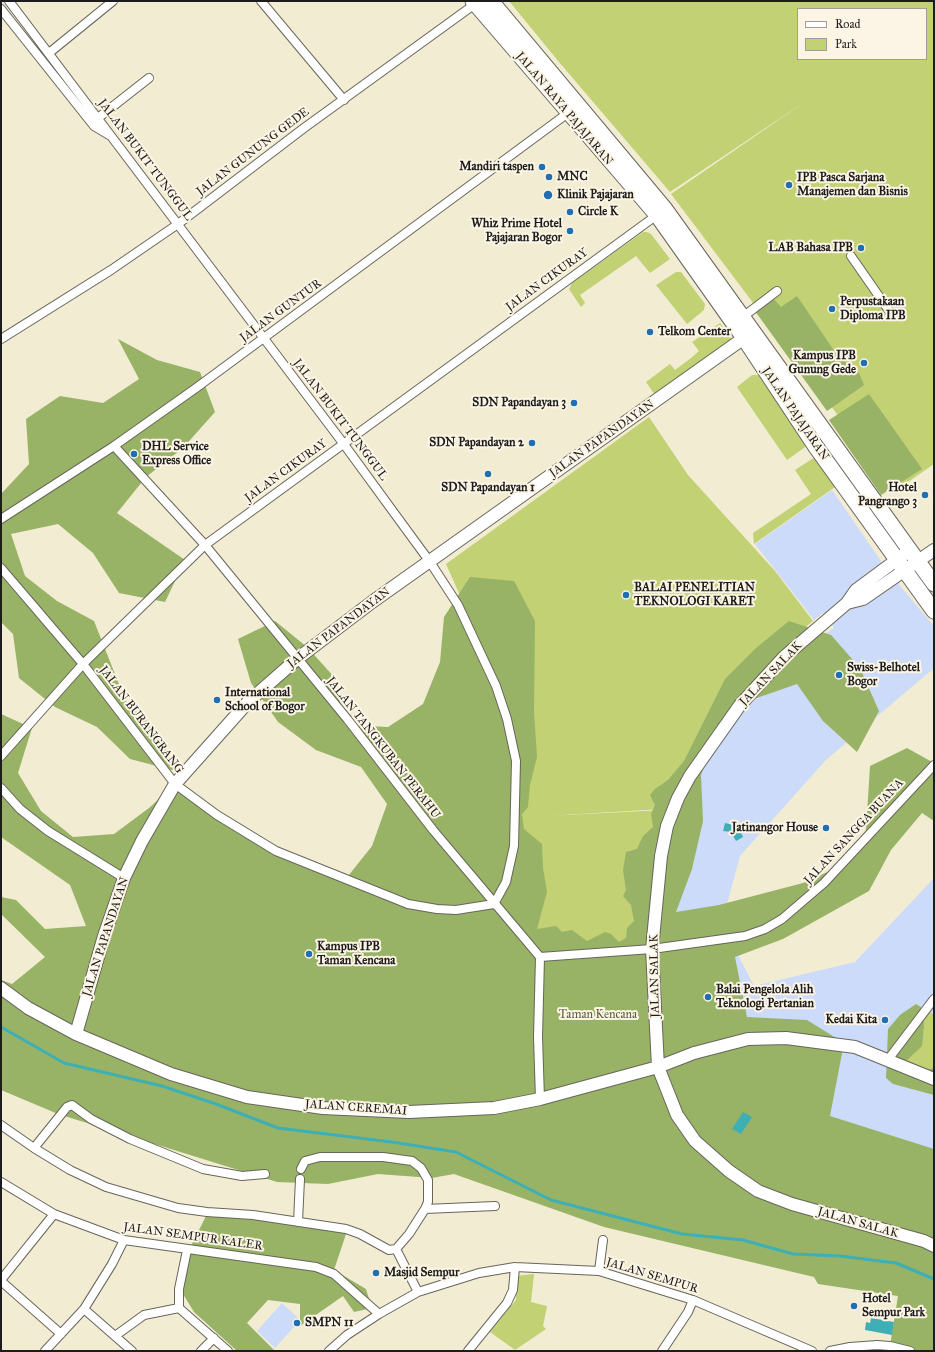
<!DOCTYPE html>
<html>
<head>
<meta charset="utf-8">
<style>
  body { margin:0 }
  #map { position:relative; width:935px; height:1352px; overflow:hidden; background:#f2ecd3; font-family:"IM FELL Great Primer",serif }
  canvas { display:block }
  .frame { position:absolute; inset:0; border:2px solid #1c1c1c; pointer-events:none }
  .legend { position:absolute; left:797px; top:8px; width:130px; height:52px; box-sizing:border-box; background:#fcf5e5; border:1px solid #a29e95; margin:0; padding:5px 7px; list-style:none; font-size:12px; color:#1c1c1c }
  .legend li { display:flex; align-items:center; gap:8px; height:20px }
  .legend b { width:20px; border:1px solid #a29e95 }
</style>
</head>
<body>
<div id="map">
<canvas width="935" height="1352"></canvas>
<div class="frame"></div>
<ul class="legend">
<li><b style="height:5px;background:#fff"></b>Road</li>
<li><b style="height:11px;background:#c1d174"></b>Park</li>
</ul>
</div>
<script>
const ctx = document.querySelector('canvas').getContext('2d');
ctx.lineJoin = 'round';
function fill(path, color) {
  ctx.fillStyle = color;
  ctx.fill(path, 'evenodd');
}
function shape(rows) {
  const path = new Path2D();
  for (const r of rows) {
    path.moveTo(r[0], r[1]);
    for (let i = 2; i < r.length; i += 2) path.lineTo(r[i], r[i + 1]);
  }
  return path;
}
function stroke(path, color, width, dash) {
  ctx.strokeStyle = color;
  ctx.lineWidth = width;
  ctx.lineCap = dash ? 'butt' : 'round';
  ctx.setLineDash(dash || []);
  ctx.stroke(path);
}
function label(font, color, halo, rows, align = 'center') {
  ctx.font = font + ' "IM FELL Great Primer",serif';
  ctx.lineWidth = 4;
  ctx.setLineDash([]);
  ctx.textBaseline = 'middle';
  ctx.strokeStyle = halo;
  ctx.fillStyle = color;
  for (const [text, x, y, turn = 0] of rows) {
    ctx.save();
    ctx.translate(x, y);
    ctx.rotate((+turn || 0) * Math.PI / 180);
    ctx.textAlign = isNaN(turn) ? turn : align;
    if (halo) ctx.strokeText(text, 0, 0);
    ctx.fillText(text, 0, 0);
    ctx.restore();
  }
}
fill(shape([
  [832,490,890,574,934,626,934,668,826,760,740,856,722,923,754,986,855,962,934,878,934,1161,805,1114,771,1041,655,950,699,767,765,675,834,628,823,613,814,620,755,544],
  [282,1303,300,1320,275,1348,257,1331]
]), '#ccdbf9');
fill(shape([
  [509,1,934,1,934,464,895,491,671,194,809,99,670,192,559,62],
  [798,9,926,9,926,59,798,59],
  [643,232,647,232,651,234,670,259,650,273,636,256,580,295,585,303,581,307,569,289,572,283],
  [676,272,681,272,705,304,704,310,687,324,656,285],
  [720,323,732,340,655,395,646,382,670,364,675,370,691,358,699,351,692,342],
  [752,375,758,375,808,445,787,460,737,387],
  [649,417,688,475,775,571,813,621,788,642,663,809,546,816,663,810,643,944,544,951,504,903,470,618,446,564],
  [815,457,835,487,754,544,753,533,811,494,795,470],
  [930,1012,934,1015,934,1075,893,1055],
  [534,1274,531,1302,547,1306,543,1326,546,1329,515,1350,490,1332,516,1300,515,1276]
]), '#c1d174');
fill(shape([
  [797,296,837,355,859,373,864,385,827,411,755,311,773,298,781,307],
  [118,339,157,360,200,372,215,412,183,448,146,477,117,513,185,560,165,602,119,593,93,553,58,524,11,534,25,576,57,601,94,621,126,702,158,731,176,771,130,759,97,727,55,707,19,678,13,634,1,622,1,494,29,464,26,419,60,396,103,403,139,379],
  [869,394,922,469,881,495,829,420],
  [470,577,514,581,535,621,534,712,537,757,530,785,528,807,522,814,524,829,542,844,543,868,547,892,537,929,556,926,562,932,572,930,587,941,605,932,611,934,619,942,626,938,627,928,634,921,631,905,623,896,626,890,623,870,626,852,637,849,643,836,653,827,651,814,655,805,650,795,655,789,668,780,684,761,725,679,756,648,789,621,831,635,860,668,879,711,857,752,823,721,797,684,751,700,717,731,701,775,703,821,692,869,676,912,719,905,803,883,843,865,866,830,870,766,907,748,934,763,934,821,922,813,891,850,869,891,783,939,735,957,747,1017,807,1020,844,1043,830,1116,934,1149,934,1351,830,1351,890,1346,898,1296,818,1284,814,1277,604,1227,454,1174,432,1178,378,1174,328,1184,277,1182,58,1114,1,1090,1,980,12,984,45,957,1,914,1,897,16,900,45,929,86,926,70,885,1,837,1,714,32,728,18,773,41,811,73,837,114,834,149,808,175,784,263,844,345,880,372,846,387,804,361,767,316,750,278,722,251,683,238,639,275,621,307,647,335,678,345,725,388,727,423,704,440,662,444,617],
  [916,1004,921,1007,923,1013,924,1025,922,1046,905,1062,915,1074,934,1068,934,1095,893,1084,886,1078,888,1029,900,1015],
  [209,1210,347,1231,334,1270,366,1289,372,1308,354,1312,343,1296,300,1326,300,1304,268,1300,247,1323,275,1351,237,1351,194,1312,183,1294,188,1252]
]), '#98b366');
fill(shape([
  [725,823,738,826,743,837,736,841,731,832,723,831],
  [743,1112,752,1117,741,1134,732,1129],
  [871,1318,894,1322,892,1335,865,1330,866,1322,870,1323]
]), '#3eafb5');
stroke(shape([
  [1,1027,64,1063,162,1086,216,1104,278,1128,392,1142,456,1152,551,1200,682,1234,743,1240,793,1254,840,1256,896,1263,934,1279]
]), '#3eafb5', 3);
const street = shape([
  [9,1,343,443,430,562,458,605,496,686,507,719,516,761,514,846,506,882,494,904],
  [261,1,344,100],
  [1,9,94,126,109,135],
  [49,53,113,1],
  [98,118,149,78],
  [851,256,892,315],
  [744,316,777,291],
  [1,339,111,270,178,224,304,128,475,4],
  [114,446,205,545,348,720,433,830,540,957,538,1037,540,1099],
  [1,519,114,446,196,388,568,113],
  [1,568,83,664,175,784,217,815,276,851,408,904,437,909,456,910,494,904],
  [1,756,83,664,205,545,657,215],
  [1,788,20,809,48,831,124,878],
  [540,957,652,949,745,936,765,929,782,919,824,883,934,765],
  [887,1061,934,999],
  [1,1125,34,1148,70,1170,106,1187,178,1208,207,1212,253,1215,346,1229,360,1234,389,1250,396,1249,409,1234,425,1209,428,1202,428,1180,421,1168,412,1161,383,1157,320,1157,305,1161,301,1169],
  [34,1148,67,1107,72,1105,91,1119,130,1139,203,1169,242,1176,265,1174],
  [1,1182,54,1214,124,1240,316,1267,334,1274,379,1314],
  [425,1209,495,1206],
  [298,1222,300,1179],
  [396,1249,418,1292],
  [599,1271,603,1240],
  [1,1280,54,1214],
  [1,1281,61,1334],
  [179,1308,179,1289,187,1250],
  [84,1309,132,1351],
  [115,1336,144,1315,179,1308,228,1351],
  [45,1351,84,1309,112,1264,124,1240],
  [201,1351,214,1338],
  [329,1351,347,1335,379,1314,418,1292,479,1273,515,1267,599,1271,693,1300,812,1351],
  [468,1351,507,1303,513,1290,515,1267],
  [662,1351,688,1312,693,1300],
  [830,1351,850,1347,877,1345,890,1346,910,1351]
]);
const secondary = shape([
  [910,550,856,590,847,603,784,657,740,705,690,776,678,798,667,826,661,856,652,949,658,1067,677,1115,695,1141,729,1171,758,1191,792,1204,924,1241,934,1246],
  [847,603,863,599,934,550],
  [1,988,28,1008,76,1034,171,1074,247,1097,323,1108,409,1112,494,1108,540,1099,658,1067,694,1053,748,1039,786,1038,855,1047,934,1079],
  [76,1034,104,936,124,878,142,841,175,784,248,702,297,659,372,602,744,338]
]);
const highway = shape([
  [473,1,657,215,744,338,816,447,934,611],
  [491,1,665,209,934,584]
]);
stroke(street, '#67655c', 10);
stroke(secondary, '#67655c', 14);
stroke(highway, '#67655c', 17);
stroke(street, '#fff', 8);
stroke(secondary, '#fff', 12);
stroke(highway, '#fff', 15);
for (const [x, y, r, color] of [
  [542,167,4,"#1f6fb2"],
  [549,177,4,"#1f6fb2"],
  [789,185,4,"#1f6fb2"],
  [548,195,5,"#1f6fb2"],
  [570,212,4,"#1f6fb2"],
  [570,231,4,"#1f6fb2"],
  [861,248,4,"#1f6fb2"],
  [832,309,4,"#1f6fb2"],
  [650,332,4,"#1f6fb2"],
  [864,363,4,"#1f6fb2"],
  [574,403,4,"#1f6fb2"],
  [532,443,4,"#1f6fb2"],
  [134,454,4,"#1f6fb2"],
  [488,474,4,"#1f6fb2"],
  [925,495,4,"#1f6fb2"],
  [626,595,4,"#1f6fb2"],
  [839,675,4,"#1f6fb2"],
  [217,700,4,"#1f6fb2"],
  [826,828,4,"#1f6fb2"],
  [309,954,4,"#1f6fb2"],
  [708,997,4,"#1f6fb2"],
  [885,1020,4,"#1f6fb2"],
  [376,1273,4,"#1f6fb2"],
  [854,1306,4,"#1f6fb2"],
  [297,1323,4,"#1f6fb2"]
]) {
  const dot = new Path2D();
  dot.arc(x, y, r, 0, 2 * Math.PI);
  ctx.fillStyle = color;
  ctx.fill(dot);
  stroke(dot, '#fcf5e5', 1.5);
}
label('12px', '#1c1c1c', '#fcf5e5', [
  ["JALAN RAYA PAJAJARAN",564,109,50],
  ["JALAN GUNUNG GEDE",253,152,-37],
  ["JALAN BUKIT TUNGGUL",145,160,53],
  ["JALAN CIKURAY",547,280,-36],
  ["JALAN GUNTUR",281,311,-36],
  ["JALAN PAJAJARAN",795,414,56],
  ["JALAN BUKIT TUNGGUL",340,420,53],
  ["JALAN PAPANDAYAN",602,439,-35],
  ["JALAN CIKURAY",286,471,-36],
  ["JALAN PAPANDAYAN",339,628,-37],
  ["JALAN SALAK",771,674,-46],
  ["JALAN BURANGRANG",141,720,53],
  ["JALAN TANGKUBAN PERAHU",383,748,52],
  ["JALAN SANGGA BUANA",854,832,-47],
  ["JALAN PAPANDAYAN",106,937,-72],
  ["JALAN SALAK",655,976,-91],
  ["JALAN CEREMAI",356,1108,4],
  ["JALAN SALAK",858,1223,16],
  ["JALAN SEMPUR KALER",193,1237,8],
  ["JALAN SEMPUR",652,1276,17]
]);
label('bold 12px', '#1c1c1c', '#fcf5e5', [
  ["Mandiri taspen",534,167,"right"],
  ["MNC",557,177],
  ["IPB Pasca Sarjana",797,178],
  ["Manajemen dan Bisnis",797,192],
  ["Klinik Pajajaran",557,195],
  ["Circle K",578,212],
  ["Whiz Prime Hotel",562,224,"right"],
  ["Pajajaran Bogor",562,238,"right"],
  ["LAB Bahasa IPB",853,248,"right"],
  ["Perpustakaan",840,302],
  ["Diploma IPB",840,316],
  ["Telkom Center",658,332],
  ["Kampus IPB",856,356,"right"],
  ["Gunung Gede",856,370,"right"],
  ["SDN Papandayan 3",566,403,"right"],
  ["SDN Papandayan 2",524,443,"right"],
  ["DHL Service",142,447],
  ["Express Office",142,461],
  ["SDN Papandayan 1",488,488,"center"],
  ["Hotel",917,488,"right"],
  ["Pangrango 3",917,502,"right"],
  ["BALAI PENELITIAN",634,588],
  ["TEKNOLOGI KARET",634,602],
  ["Swiss-Belhotel",847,668],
  ["Bogor",847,682],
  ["International",225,693],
  ["School of Bogor",225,707],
  ["Jatinangor House",818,828,"right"],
  ["Kampus IPB",317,947],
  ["Taman Kencana",317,961],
  ["Balai Pengelola Alih",716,990],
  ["Teknologi Pertanian",716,1004],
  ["Kedai Kita",877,1020,"right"],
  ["Masjid Sempur",384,1273],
  ["Hotel",862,1299],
  ["Sempur Park",862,1313],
  ["SMPN 11",305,1323]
], 'left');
label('12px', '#565b3b', '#fcf5e5', [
  ["Taman Kencana",598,1015]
]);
</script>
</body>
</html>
